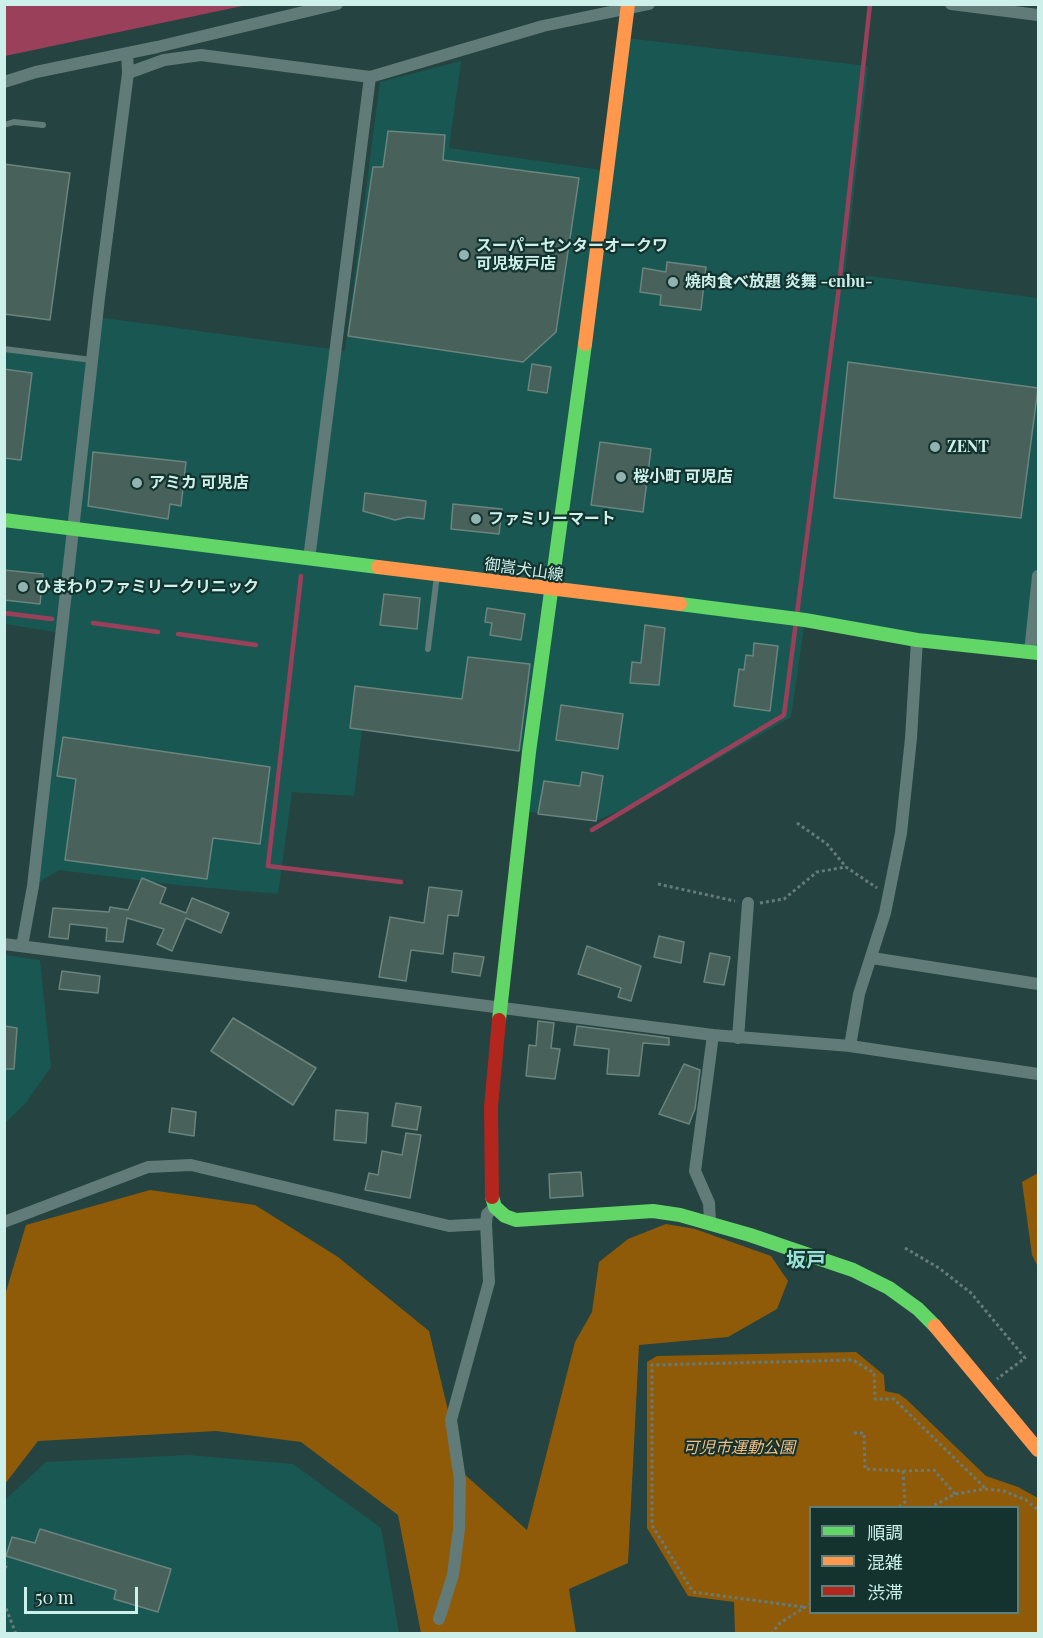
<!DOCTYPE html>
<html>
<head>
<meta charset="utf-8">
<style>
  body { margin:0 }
  #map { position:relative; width:1043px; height:1638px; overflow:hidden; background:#254340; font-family:"Playfair Display","Noto Sans JP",serif }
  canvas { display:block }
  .frame { position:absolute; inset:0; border:6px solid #cdf0eb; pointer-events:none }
  .legend { position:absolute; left:809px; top:1506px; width:210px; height:108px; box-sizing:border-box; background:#14332f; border:2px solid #5e7f7a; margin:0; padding:8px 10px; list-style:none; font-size:18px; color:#cdf0eb }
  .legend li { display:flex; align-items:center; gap:12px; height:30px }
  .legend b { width:30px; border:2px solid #5e7f7a }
  .scale { position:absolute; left:24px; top:1587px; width:114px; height:27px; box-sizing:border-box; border:3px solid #cdf0eb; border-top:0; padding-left:8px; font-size:18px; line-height:21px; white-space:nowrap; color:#cdf0eb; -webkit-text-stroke:4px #14332f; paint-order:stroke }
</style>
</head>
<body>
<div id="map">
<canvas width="1043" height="1638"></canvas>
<div class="frame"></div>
<ul class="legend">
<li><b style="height:8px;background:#63d668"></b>順調</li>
<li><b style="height:8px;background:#ff974d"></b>混雑</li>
<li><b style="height:8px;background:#b3261e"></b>渋滞</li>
</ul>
<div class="scale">50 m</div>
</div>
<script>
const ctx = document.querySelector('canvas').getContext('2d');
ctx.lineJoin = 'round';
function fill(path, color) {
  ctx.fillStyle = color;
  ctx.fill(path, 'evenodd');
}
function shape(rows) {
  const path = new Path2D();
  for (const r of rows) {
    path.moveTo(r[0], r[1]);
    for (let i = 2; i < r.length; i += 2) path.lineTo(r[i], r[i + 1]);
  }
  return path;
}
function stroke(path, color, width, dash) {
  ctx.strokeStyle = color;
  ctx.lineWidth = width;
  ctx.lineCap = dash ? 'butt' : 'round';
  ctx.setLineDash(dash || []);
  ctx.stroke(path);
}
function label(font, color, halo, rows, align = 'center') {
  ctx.font = font + ' "Playfair Display","Noto Sans JP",serif';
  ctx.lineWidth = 4.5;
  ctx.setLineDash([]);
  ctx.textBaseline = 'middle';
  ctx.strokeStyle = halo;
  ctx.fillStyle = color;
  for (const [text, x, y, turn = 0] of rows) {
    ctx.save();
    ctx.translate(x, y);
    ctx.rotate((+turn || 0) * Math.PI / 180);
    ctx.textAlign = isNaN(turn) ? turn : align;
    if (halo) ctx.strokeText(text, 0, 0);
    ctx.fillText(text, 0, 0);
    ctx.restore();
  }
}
fill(shape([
  [625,38,868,66,845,273,1038,298,1038,653,805,620,791,717,660,792,596,821,522,811,529,752,362,729,354,796,292,792,278,894,178,885,59,870,33,886,61,633,5,624,4,349,92,360,97,317,345,351,380,82,461,61,449,148,608,171],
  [5,955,40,960,51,1067,25,1104,5,1123],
  [188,1455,293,1464,381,1528,399,1633,5,1634,5,1500,46,1462]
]), '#195852');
fill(shape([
  [1038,1173,1038,1267,1032,1255,1022,1182],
  [150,1190,255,1205,338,1257,429,1331,463,1473,527,1530,575,1342,592,1312,599,1262,628,1239,666,1224,695,1229,771,1256,788,1281,777,1309,728,1337,639,1345,628,1563,569,1589,576,1633,421,1633,398,1515,301,1442,216,1431,38,1441,5,1484,5,1295,26,1225],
  [856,1352,884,1375,885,1391,899,1394,906,1399,986,1476,1018,1487,1038,1498,1038,1633,735,1633,734,1602,688,1596,647,1528,647,1362,657,1356],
  [810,1508,1018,1508,1018,1612,810,1612]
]), '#8f5b09');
fill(shape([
  [5,4,247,4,247,5,5,56]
]), '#9b405a');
stroke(shape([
  [301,576,268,866,401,882],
  [4,613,52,619],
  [93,623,158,632],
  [178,634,256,645],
  [592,830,784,715,838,295,870,4]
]), '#9b405a', 4.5);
const building = shape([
  [388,131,445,135,443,160,579,178,556,332,523,362,348,336,373,167,383,167,388,131],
  [4,164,70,173,50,320,4,314,4,164],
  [667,262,706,267,701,310,660,305,661,295,640,292,643,268,666,272,667,262],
  [848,362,1038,388,1021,518,834,498,848,362],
  [532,364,551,367,547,393,528,390,532,364],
  [4,369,32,373,21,460,4,458,4,369],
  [600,442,651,449,643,512,591,505,600,442],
  [93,452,186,462,181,506,170,504,168,519,88,506,93,452],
  [365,493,426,501,424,519,408,517,395,520,363,511,365,493],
  [453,504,502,509,499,534,451,529,453,504],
  [4,570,43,574,40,604,4,600,4,570],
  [384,594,420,598,417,629,380,625,384,594],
  [487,608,525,614,521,640,490,635,492,623,485,622,487,608],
  [645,625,665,628,659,685,630,683,632,662,641,663,645,625],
  [754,643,778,646,770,711,734,706,739,669,744,670,746,655,753,656,754,643],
  [468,657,530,664,519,751,350,728,355,686,462,699,468,657],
  [561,705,623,714,618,749,556,740,561,705],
  [63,737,270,767,260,844,213,838,207,879,65,860,76,779,57,776,63,737],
  [582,772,603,776,596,821,538,814,544,781,580,786,582,772],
  [142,878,166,888,160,903,186,913,192,898,229,913,221,933,186,918,172,951,157,944,164,929,127,918,123,942,106,941,107,928,70,924,68,939,49,937,53,908,109,912,110,907,128,910,142,878],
  [429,887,462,891,458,916,448,915,443,954,411,950,406,981,379,977,390,917,424,923,429,887],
  [659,936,684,942,681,963,654,957,659,936],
  [587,946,641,966,631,1001,618,997,621,988,578,974,587,946],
  [454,953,484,957,480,976,452,972,454,953],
  [710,953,730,957,724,985,704,982,710,953],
  [62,971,100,976,98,993,59,989,62,971],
  [233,1018,316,1068,293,1105,211,1051,233,1018],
  [538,1021,554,1023,551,1048,560,1049,555,1079,526,1076,529,1045,536,1046,538,1021],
  [4,1026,17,1028,14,1069,4,1069,4,1026],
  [577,1026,669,1038,669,1045,643,1043,639,1076,607,1074,609,1049,574,1045,577,1026],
  [684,1064,700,1070,695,1109,689,1124,659,1114,684,1064],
  [396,1103,421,1107,417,1130,392,1126,396,1103],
  [172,1108,196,1112,194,1136,169,1132,172,1108],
  [336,1110,368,1113,366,1143,334,1140,336,1110],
  [406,1133,421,1135,410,1198,365,1190,369,1173,378,1175,382,1151,402,1155,406,1133],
  [581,1172,583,1196,550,1198,549,1174,581,1172],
  [40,1529,171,1569,158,1612,114,1599,116,1590,6,1556,12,1537,35,1543,40,1529]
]);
fill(building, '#48615a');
stroke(building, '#6b847e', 1.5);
stroke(shape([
  [797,823,827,844,846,867,877,888],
  [658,884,735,901],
  [760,903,784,899,817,872,846,867],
  [905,1248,939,1268,971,1293,1025,1358,997,1379],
  [854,1433,864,1433,865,1469,903,1471,905,1502,898,1508],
  [903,1471,934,1470,955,1494],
  [929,1508,955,1494,986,1489,1004,1491,1026,1500,1038,1510],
  [4,1574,7,1562],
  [4,1603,16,1634],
  [803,1607,693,1592,652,1525,652,1365,853,1360,874,1373,875,1399,894,1399,986,1489],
  [771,1634,780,1623,810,1604]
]), '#657c7a', 3, [3, 3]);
stroke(shape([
  [4,125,14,122,43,125],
  [4,349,92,360],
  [428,649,437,575]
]), '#617b78', 6);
stroke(shape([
  [951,4,1038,15],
  [128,73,164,60,201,55,370,77,543,26,649,4],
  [4,82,36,72,157,47,337,4],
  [309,559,370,77],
  [1030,652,1038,576],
  [4,944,713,1035,850,1046,1038,1074],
  [22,946,33,886,99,298,128,73,127,53],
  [872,958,1038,984],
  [738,1038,748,903],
  [850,1046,859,994,885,913,901,833,911,738,917,640],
  [4,1222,148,1167,191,1165,449,1226,486,1224],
  [710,1222,709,1203,695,1171,713,1035],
  [439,1619,453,1575,459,1529,460,1480,451,1420,489,1282,486,1224,487,1214,495,1207]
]), '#617b78', 12);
stroke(shape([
  [4,520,378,567],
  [680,604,805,620,917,640,1038,653],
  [499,1020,529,752,585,344],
  [492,1197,495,1207,505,1216,516,1220,653,1211,680,1215,750,1235,853,1270,889,1288,918,1309,935,1326]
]), '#63d668', 14);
stroke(shape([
  [585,344,628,4],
  [378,567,680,604],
  [935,1326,1038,1450]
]), '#ff974d', 14);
stroke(shape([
  [492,1197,491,1107,499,1020]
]), '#b3261e', 14);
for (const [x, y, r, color] of [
  [464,255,6,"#92b3af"],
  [673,282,6,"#92b3af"],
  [935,447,6,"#92b3af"],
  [621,477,6,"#92b3af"],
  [137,483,6,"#92b3af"],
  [476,519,6,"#92b3af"],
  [23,587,6,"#92b3af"]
]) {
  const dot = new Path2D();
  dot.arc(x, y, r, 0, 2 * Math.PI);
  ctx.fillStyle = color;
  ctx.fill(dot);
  stroke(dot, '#14332f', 2);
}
label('bold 16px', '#cdf0eb', '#14332f', [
  ["スーパーセンターオークワ",476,246],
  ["可児坂戸店",476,264],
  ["焼肉食べ放題 炎舞 ‐enbu‐",685,282],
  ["ZENT",947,447],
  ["桜小町 可児店",633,477],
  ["アミカ 可児店",149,483],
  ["ファミリーマート",488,519],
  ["ひまわりファミリークリニック",35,587]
], 'left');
label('16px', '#cdf0eb', '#14332f', [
  ["御嵩犬山線",524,570,8]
]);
label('italic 16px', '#f6bc81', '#14332f', [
  ["可児市運動公園",739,1448]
]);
label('bold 20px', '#99e2d8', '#14332f', [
  ["坂戸",806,1261]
]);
</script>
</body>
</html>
